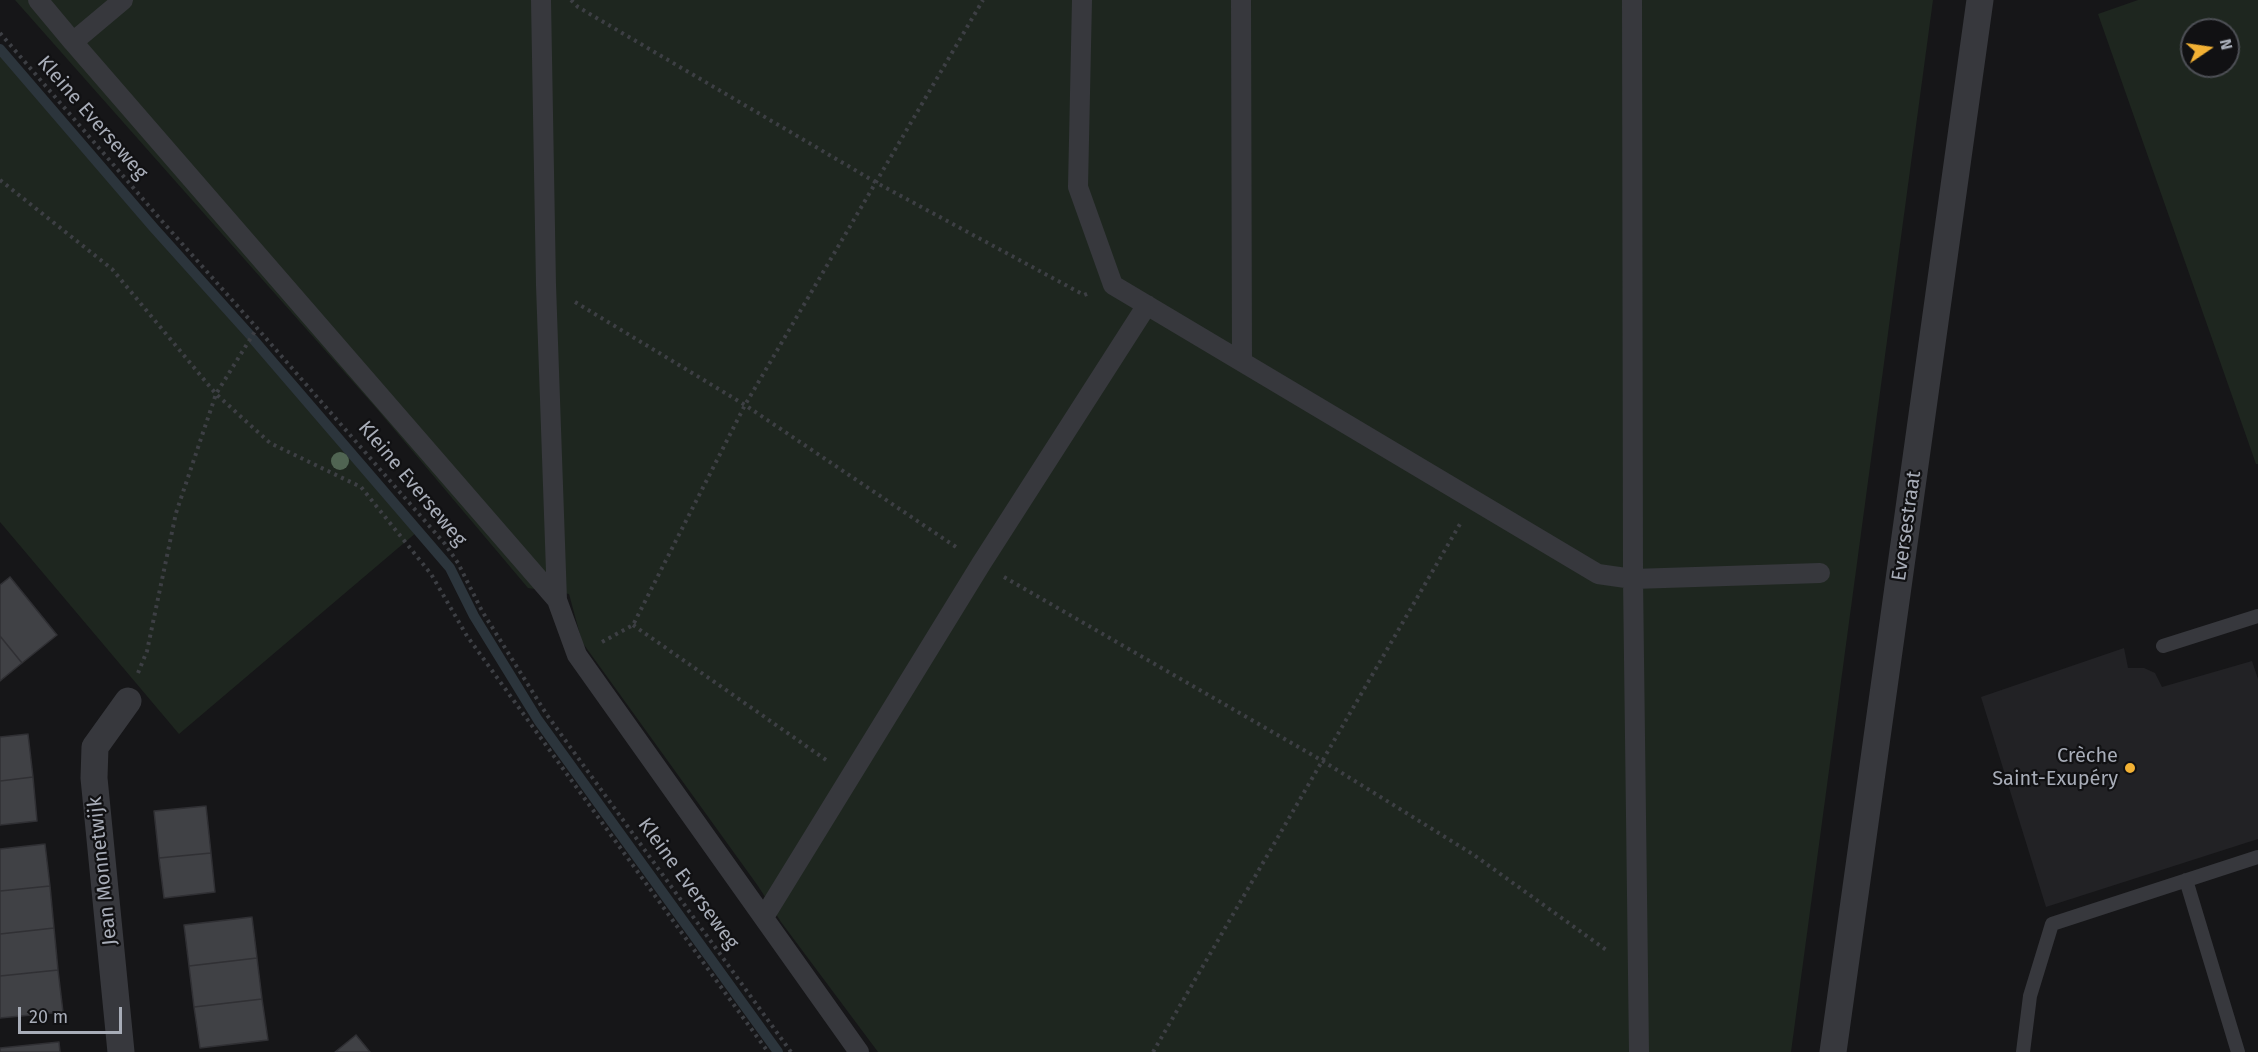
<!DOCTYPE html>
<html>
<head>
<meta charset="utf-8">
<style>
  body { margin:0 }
  #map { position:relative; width:2258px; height:1052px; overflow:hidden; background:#161618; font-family:"Fira Sans",sans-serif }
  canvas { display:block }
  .north { position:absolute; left:2180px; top:18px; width:60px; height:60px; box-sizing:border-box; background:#111113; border:2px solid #4d4f55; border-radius:50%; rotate:77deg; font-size:16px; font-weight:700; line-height:24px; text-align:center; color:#a8adb8 }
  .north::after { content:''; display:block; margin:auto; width:21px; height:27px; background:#f2b134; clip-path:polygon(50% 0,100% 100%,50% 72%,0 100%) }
  .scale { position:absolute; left:18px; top:1007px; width:104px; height:27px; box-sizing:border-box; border:3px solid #a8adb8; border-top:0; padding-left:8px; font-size:18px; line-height:21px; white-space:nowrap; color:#a8adb8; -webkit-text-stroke:4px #111113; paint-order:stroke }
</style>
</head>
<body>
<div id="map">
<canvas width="2258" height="1052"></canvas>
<div class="north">N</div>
<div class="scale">20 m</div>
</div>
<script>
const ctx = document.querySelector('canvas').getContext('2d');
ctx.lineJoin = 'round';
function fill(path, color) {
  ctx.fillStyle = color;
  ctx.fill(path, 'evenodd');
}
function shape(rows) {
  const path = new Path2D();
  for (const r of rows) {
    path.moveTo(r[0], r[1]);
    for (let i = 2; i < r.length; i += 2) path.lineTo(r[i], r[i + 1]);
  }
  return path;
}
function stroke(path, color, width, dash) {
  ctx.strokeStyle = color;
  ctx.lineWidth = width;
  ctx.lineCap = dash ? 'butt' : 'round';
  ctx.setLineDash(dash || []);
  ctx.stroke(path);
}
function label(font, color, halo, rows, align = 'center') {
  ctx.font = font + ' "Fira Sans",sans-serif';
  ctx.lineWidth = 4.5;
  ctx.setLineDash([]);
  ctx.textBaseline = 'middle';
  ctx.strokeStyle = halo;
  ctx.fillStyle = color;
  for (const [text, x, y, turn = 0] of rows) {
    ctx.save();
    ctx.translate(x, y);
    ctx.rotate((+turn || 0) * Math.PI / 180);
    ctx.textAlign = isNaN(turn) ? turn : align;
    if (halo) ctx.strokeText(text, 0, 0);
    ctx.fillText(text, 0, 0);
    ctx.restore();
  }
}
fill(shape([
  [2124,648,2128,668,2144,668,2155,673,2162,687,2252,661,2258,679,2258,839,2046,907,1981,697]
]), '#222225');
fill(shape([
  [15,0,1933,0,1791,1052,878,1052,781,922,758,886,582,642,569,594,528,588,377,409],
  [2138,0,2258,0,2258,464,2256,464,2098,14],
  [2192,30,2228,30,2228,66,2192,66],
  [0,49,153,227,253,339,354,459,358,456,438,549,452,567,476,614,540,719,782,1052,775,1052,536,722,471,617,447,570,417,532,179,734,0,522]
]), '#1e261f');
stroke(shape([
  [0,49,153,227,250,335],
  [253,339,450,568,474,616,538,720,778,1052]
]), '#2c353c', 10);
const building = shape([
  [10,577,57,635,22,663,0,636,0,585,10,577],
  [0,636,22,663,0,681,0,636],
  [28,734,33,777,0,781,0,737,28,734],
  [33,777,37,821,0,825,0,781,33,777],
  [206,806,211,853,159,858,154,811,206,806],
  [45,844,50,886,0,891,0,849,45,844],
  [211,853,215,892,164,898,159,858,211,853],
  [50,886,54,928,0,934,0,891,50,886],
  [252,917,257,958,189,966,184,925,252,917],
  [54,928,58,970,0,976,0,934,54,928],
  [257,958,262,999,194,1007,189,966,257,958],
  [58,970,63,1012,0,1018,0,976,58,970],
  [262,999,268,1040,200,1048,194,1007,262,999],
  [356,1035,370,1052,335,1052,356,1035],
  [59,1042,60,1052,0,1052,0,1048,59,1042]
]);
fill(building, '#404145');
stroke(building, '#303034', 1.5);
stroke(shape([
  [571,0,578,7,877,183,1084,295,1089,293],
  [0,33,161,220,257,328,445,544,458,563,482,611,547,715,791,1052],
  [0,180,112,269,216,394,270,443,361,487,431,574,467,636,768,1052],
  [575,302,745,405,959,549],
  [1004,577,1321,760,1474,855,1609,952],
  [633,625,829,762],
  [602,642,633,625,745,405,983,0],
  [138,673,147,651,176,513,216,394,257,328],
  [1153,1052,1460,524]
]), '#3d3f44', 4, [3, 4.5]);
stroke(shape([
  [2163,646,2258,616],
  [2186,880,2238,1052],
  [2023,1052,2030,996,2052,924,2258,857]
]), '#37383d', 14);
stroke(shape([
  [38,0,73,42,123,0],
  [541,0,546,285,557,600,577,655,859,1052],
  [1082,0,1078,187,1113,285,1598,574,1633,579,1820,573],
  [1241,0,1242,361],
  [1632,0,1633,579,1639,1052],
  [73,42,557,600],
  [764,917,981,564,1147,305]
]), '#37383d', 20);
stroke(shape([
  [121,1052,94,778,95,747,128,701],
  [1833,1052,1980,0]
]), '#37383d', 27);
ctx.fillStyle = '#506452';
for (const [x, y] of [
  [340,461]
]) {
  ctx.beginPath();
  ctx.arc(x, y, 9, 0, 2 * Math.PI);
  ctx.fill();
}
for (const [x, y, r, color] of [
  [2130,768,6,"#f2b134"]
]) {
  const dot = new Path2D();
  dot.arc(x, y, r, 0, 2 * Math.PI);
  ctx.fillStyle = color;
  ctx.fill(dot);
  stroke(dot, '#111113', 2);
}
label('20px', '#a8adb8', '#111113', [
  ["Kleine Everseweg",92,118,49],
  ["Kleine Everseweg",412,484,50],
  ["Eversestraat",1907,526,-82],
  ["Jean Monnetwijk",103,871,-96],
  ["Kleine Everseweg",688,884,54]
]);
label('20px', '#a8adb8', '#111113', [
  ["Crèche",2118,756],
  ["Saint-Exupéry",2118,779]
], 'right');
</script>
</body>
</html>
